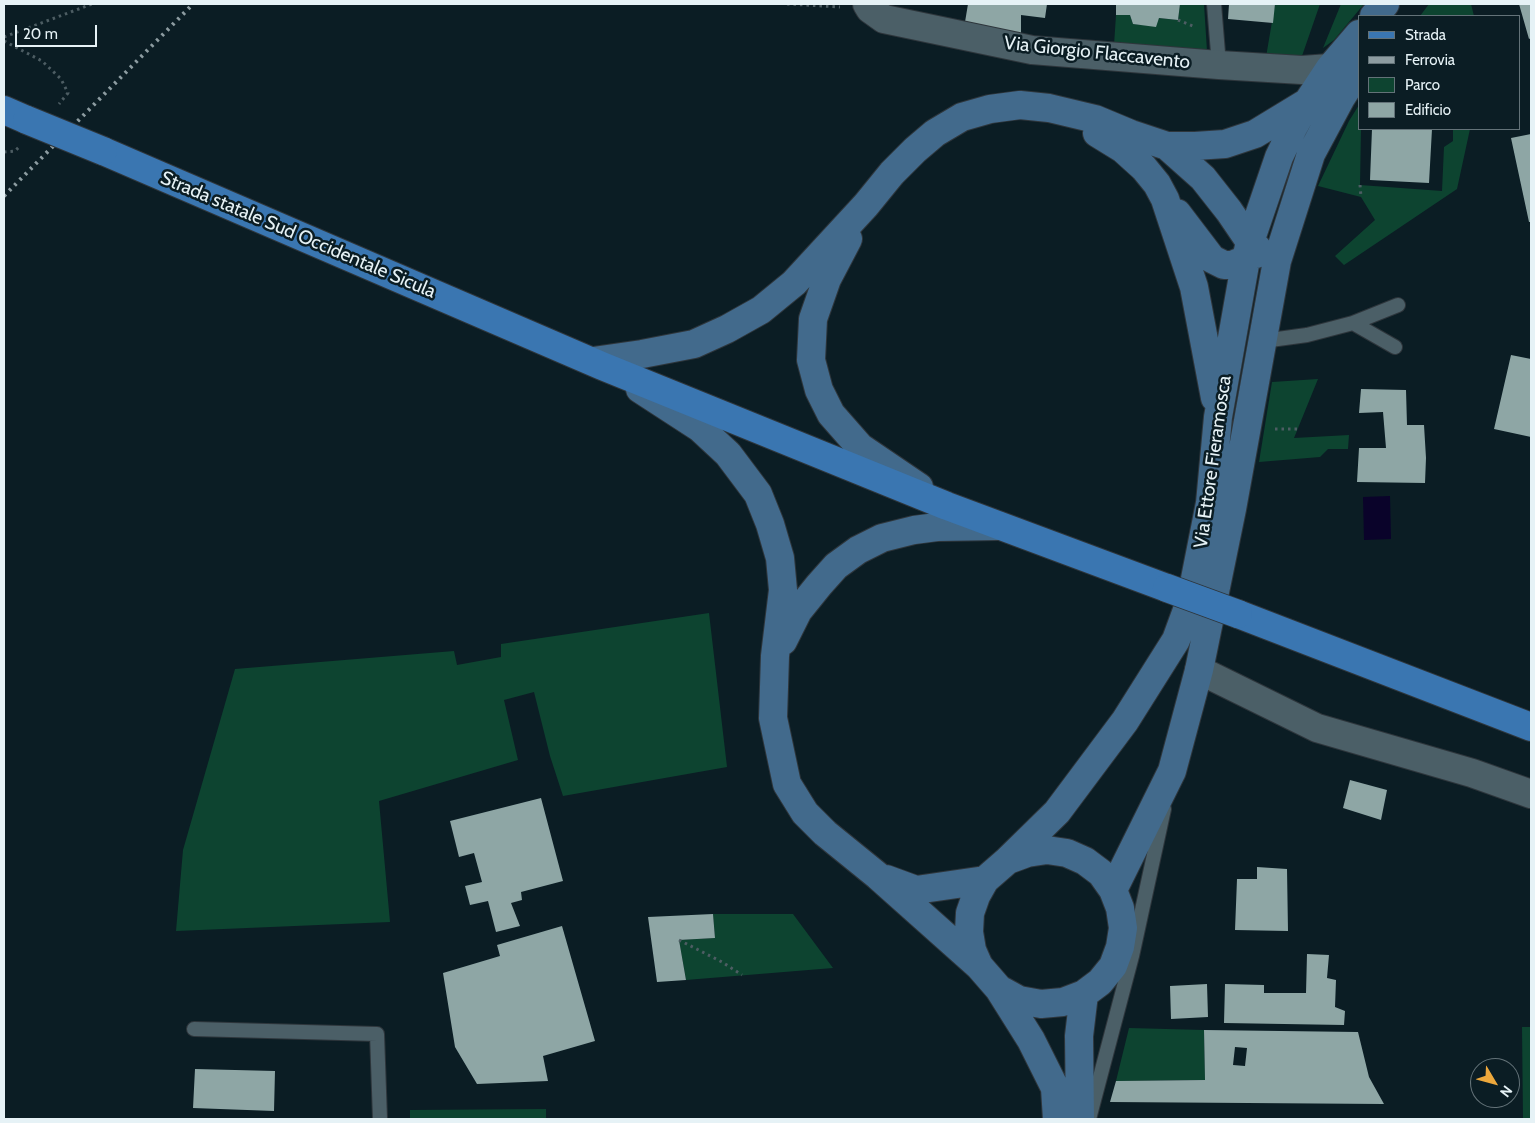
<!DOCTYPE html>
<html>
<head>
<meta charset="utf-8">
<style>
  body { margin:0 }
  #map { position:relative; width:1535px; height:1123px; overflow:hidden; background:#0b1d24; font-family:Cabin,sans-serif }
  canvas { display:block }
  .frame { position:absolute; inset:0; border:5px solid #e6f2f6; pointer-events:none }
  .legend { position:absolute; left:1358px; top:15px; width:162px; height:115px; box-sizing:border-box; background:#0b1d24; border:1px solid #637278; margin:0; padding:6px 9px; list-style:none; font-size:15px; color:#e6f2f6 }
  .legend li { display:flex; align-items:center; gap:10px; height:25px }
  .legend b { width:25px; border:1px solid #637278 }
  .north { position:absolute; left:1470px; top:1058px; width:50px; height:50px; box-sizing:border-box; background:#0b1d24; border:1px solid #637278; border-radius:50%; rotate:127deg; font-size:14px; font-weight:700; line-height:20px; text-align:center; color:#e6f2f6 }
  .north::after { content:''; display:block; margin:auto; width:18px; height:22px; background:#eda83c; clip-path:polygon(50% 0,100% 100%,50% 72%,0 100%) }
  .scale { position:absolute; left:15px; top:25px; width:82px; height:22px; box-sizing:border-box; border:2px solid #e6f2f6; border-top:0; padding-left:6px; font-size:15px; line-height:18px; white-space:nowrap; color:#e6f2f6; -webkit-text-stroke:4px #0b1d24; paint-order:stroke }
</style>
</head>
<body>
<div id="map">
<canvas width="1535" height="1123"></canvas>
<div class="frame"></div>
<ul class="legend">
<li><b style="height:6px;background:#3a76b1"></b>Strada</li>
<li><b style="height:6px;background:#8d9ca1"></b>Ferrovia</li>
<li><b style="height:14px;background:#0d4430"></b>Parco</li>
<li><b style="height:14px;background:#8ea6a5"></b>Edificio</li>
</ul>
<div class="north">N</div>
<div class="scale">20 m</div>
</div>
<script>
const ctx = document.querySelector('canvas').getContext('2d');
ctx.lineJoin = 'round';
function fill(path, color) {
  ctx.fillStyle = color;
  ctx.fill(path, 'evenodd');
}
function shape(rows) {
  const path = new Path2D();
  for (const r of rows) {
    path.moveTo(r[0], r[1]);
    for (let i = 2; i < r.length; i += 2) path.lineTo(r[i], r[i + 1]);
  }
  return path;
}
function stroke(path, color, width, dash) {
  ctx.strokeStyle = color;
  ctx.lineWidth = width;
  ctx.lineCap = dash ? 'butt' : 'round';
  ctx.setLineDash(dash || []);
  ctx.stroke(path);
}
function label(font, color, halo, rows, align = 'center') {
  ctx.font = font + ' Cabin,sans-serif';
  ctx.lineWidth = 5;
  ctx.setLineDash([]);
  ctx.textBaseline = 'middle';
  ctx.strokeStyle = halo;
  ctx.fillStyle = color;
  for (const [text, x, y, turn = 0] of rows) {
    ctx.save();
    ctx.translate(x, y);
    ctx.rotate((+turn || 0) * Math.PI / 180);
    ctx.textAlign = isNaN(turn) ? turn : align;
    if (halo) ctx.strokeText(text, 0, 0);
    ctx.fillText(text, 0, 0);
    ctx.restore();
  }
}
fill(shape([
  [1180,4,1204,4,1207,51,1114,45,1116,15,1130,15,1133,24,1155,26,1159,18,1178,20],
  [1275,4,1320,4,1302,56,1266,57],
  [1341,4,1364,4,1334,40,1323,48],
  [1429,4,1471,4,1474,16,1420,16],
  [1359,105,1359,129,1361,129,1360,185,1442,191,1444,147,1453,141,1453,129,1470,129,1457,189,1344,265,1335,256,1375,220,1361,197,1318,186,1349,121],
  [1318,379,1294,438,1349,435,1348,449,1328,449,1320,457,1259,462,1272,382],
  [709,613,727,767,563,796,550,756,534,692,504,700,518,760,379,801,390,922,176,931,183,850,235,669,454,651,457,665,501,657,501,644],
  [713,914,793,914,833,968,686,980,679,940,715,938],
  [1522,1027,1531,1027,1531,1119,1523,1119],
  [1129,1028,1204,1030,1205,1080,1116,1081],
  [546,1109,546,1119,410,1119,410,1110]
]), '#0d4430');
fill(shape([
  [1390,496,1391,539,1364,540,1363,497]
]), '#0a032a');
fill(shape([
  [968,4,1047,4,1045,18,1021,15,1021,34,965,22],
  [1116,4,1180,4,1178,20,1159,18,1156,27,1133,24,1130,15,1116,15],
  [1229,4,1275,4,1273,23,1228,19],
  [1519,4,1531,4,1531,38,1529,39],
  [1372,129,1432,129,1429,183,1370,180],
  [1531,134,1531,222,1529,222,1511,138],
  [1511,355,1531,359,1531,437,1494,429],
  [1361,389,1406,390,1407,425,1424,425,1426,458,1425,483,1357,482,1359,448,1386,448,1383,412,1359,413],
  [1350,780,1387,790,1381,820,1343,808],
  [541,798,563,881,521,892,522,900,511,903,520,926,496,932,488,901,470,905,465,886,482,882,474,853,459,857,450,821],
  [1257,867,1287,869,1288,931,1235,930,1237,879,1257,879],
  [713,914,715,938,679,940,686,980,657,982,648,917],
  [562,926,595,1041,543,1056,548,1081,477,1084,455,1047,443,973,500,956,497,945],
  [1307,954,1329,955,1327,978,1336,980,1335,1007,1345,1011,1344,1025,1224,1023,1225,984,1264,985,1264,993,1306,993],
  [1207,984,1208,1017,1171,1019,1170,986],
  [1204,1030,1358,1032,1369,1077,1384,1104,1110,1102,1116,1081,1205,1080],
  [1235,1047,1247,1048,1245,1066,1233,1065],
  [195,1069,275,1071,274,1111,193,1108]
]), '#8ea6a5');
const lane = shape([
  [1214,4,1219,65],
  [1353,323,1395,347],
  [1263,341,1307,335,1353,323,1398,305],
  [194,1029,377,1034,380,1119],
  [1089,1119,1132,956,1164,809]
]);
const street = shape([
  [867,4,870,9,884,19,1032,50,1219,65,1302,70,1330,68],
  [1199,670,1317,728,1472,773,1531,794]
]);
const secondary = shape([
  [1374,16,1385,4],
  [1097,133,1123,149,1144,168,1157,184,1165,199,1194,287,1215,398],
  [1167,146,1203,178,1229,211,1250,242,1256,254],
  [1177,213,1212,259,1224,265,1232,265,1246,259,1257,248],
  [848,239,827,279,813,319,811,360,819,390,831,414,860,447,919,487],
  [593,361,642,354,694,344,727,329,761,310,794,283,866,205,892,173,915,150,935,133,962,117,990,109,1020,105,1049,108,1095,119,1131,134,1167,146,1195,146,1225,144,1255,134,1306,103],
  [640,389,700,428,728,454,758,494,770,524,780,558,783,590,775,656,773,718,787,784,805,813,825,833,878,876,979,966],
  [783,641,798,611,819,585,836,566,858,550,882,538,914,530,937,527,999,526],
  [1008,860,1057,812,1125,721,1176,640,1191,599,1210,503,1218,417,1246,259,1250,242,1279,157,1293,128,1307,103,1330,68,1359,34],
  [886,879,916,890,985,880],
  [1113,890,1172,771,1199,670,1232,509,1277,261,1311,154,1341,98,1359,70],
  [999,989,1019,1000,1041,1004,1063,1002,1084,994,1100,982,1113,966,1120,947,1123,928,1120,908,1113,890,1101,873,1085,861,1067,853,1047,850,1027,853,1008,860,985,880,976,896,970,913,969,932,972,950,979,966,999,989,1031,1040,1055,1088,1057,1119],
  [1080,1119,1079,1036,1084,994]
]);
const primary = shape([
  [4,110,27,120],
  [103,151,602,366,947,506,1167,588],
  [1238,614,1531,727]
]);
stroke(lane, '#2e363c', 16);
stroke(street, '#2e363c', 30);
stroke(secondary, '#2e363c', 30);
stroke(primary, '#2e363c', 30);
stroke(shape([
  [787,4,840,7],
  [1178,20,1195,27],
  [4,37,92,4],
  [4,41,42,61,61,79,68,93,59,104],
  [4,152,15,151,19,147],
  [1360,185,1361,197],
  [1275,429,1298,429],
  [679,940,722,962,742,975]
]), '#4d5d63', 3, [2.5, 4]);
stroke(lane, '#4b5f67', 14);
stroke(street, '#4b5f67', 28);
stroke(secondary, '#426a8c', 28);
stroke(primary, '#3a76b1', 28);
stroke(shape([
  [4,196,193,4]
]), '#8d9ca1', 4, [2.5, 5]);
const primaryBridge = shape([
  [27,120,103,151],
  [1167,588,1238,614]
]);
stroke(primaryBridge, '#2e363c', 30, []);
stroke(primaryBridge, '#3a76b1', 28);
label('19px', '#e6f2f6', '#0b1d24', [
  ["Via Giorgio Flaccavento",1097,53,6],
  ["Strada statale Sud Occidentale Sicula",298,235,23],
  ["Via Ettore Fieramosca",1213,462,-82]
]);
</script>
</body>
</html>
